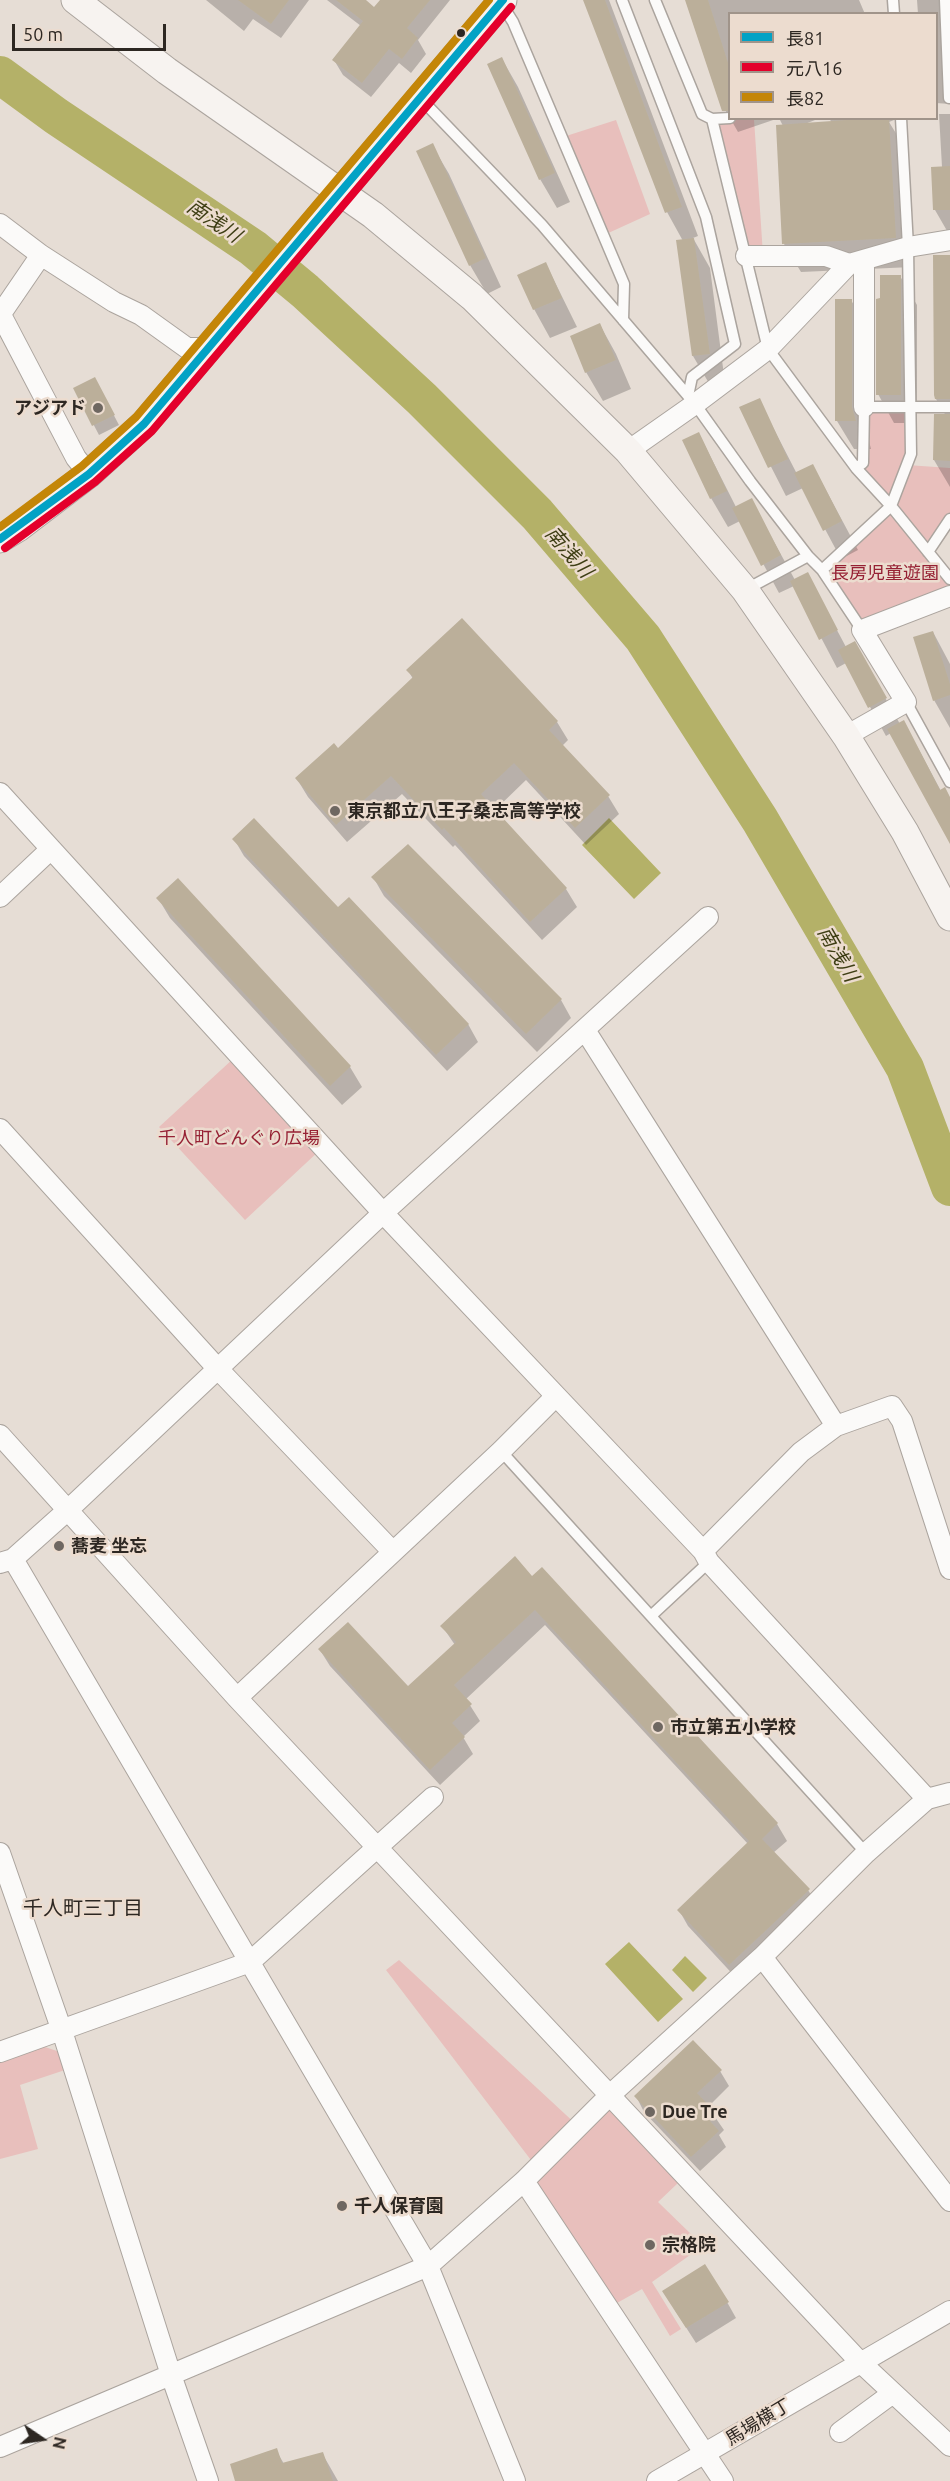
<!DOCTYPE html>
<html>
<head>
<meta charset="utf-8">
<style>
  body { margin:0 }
  #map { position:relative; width:950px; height:2481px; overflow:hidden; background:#e6ddd5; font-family:Ubuntu,"Noto Sans JP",sans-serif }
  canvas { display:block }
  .legend { position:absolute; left:728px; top:12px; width:210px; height:108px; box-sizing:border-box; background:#ecdccf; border:2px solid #a0948a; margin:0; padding:8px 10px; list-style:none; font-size:18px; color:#2d2722 }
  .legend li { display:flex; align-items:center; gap:12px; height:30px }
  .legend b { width:30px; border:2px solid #a0948a }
  .north { position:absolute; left:12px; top:2409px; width:60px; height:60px; -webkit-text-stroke:4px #ecdccf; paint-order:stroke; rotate:103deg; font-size:16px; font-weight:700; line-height:24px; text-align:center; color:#2d2722 }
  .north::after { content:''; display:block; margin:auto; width:21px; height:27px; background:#2d2722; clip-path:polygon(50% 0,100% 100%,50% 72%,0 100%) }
  .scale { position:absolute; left:12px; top:24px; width:154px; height:27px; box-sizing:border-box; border:3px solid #2d2722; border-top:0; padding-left:8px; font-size:18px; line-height:21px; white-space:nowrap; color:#2d2722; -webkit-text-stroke:4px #ecdccf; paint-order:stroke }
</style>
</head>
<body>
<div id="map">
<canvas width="950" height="2481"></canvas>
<ul class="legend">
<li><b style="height:8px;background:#02a2c5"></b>長81</li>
<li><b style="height:8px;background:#e4002b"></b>元八16</li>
<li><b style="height:8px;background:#c48608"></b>長82</li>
</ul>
<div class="north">N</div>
<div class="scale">50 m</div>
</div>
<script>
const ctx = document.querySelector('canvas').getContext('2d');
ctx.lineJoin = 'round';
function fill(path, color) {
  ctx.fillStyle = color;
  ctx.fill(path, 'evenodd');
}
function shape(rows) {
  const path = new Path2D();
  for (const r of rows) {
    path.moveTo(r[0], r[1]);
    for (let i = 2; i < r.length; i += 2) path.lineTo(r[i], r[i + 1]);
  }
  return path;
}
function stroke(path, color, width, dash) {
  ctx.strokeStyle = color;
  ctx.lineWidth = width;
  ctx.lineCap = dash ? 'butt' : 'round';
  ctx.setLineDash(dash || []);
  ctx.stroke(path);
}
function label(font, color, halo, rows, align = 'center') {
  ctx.font = font + ' Ubuntu,"Noto Sans JP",sans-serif';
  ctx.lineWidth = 5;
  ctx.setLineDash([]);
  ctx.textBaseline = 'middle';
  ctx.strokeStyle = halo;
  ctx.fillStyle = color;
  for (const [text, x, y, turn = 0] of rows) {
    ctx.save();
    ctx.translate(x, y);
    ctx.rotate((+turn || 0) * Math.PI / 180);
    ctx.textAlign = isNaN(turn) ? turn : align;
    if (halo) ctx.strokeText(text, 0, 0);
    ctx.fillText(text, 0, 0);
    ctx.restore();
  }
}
fill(shape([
  [712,119,754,119,763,255,746,256],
  [616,120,650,214,604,235,563,137],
  [864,407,911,407,907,465,950,468,950,519,928,552,950,579,950,596,862,630,822,570,891,507,856,468,863,462],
  [234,1058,320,1150,245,1220,159,1127],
  [399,1960,579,2127,602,2102,678,2183,658,2202,693,2236,700,2248,652,2282,681,2329,670,2336,642,2289,608,2308,524,2181,537,2168,386,1970],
  [42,2046,60,2052,65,2070,20,2085,38,2149,0,2159,0,2059]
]), '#e8bfbc');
fill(shape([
  [609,818,661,873,634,899,582,845],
  [629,1942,683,1999,658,2022,605,1964],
  [685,1956,707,1978,693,1992,672,1970]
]), '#b4b168');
fill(shape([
  [206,0,309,0,281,38,253,19,244,31],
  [327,0,363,0,375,9,382,0,450,0,418,40,426,54,411,73,399,63,371,97,343,75,334,60,361,26],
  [585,0,609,0,698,236,693,238,710,268,725,383,710,385,693,356,678,242,683,241,667,212],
  [687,0,859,0,865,14,730,14,730,118,721,103],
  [917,0,950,0,950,104,936,103,936,14,918,14],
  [502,59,518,87,570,202,557,208,540,179],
  [939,114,950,114,950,236,935,210,942,167],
  [730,118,779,118,738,132],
  [779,118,820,118,805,124,832,123,829,118,899,118,889,122,905,148,912,267,801,272,784,244,783,126],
  [432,145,449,174,501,287,487,294,470,265],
  [950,256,950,487,934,460,946,416,936,399],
  [546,264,577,327,550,338,534,309],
  [900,276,917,305,917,423,894,423,878,394,881,300],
  [851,300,868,329,868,437,871,449,854,449,837,421],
  [600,325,616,354,631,389,603,401,586,372],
  [75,389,100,389,119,425,99,435],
  [759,400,797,474,813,466,858,550,841,559,803,488,786,496,741,408],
  [699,434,736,507,751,500,795,580,807,574,846,647,854,643,900,724,904,722,941,791,950,799,950,841,891,733,886,736,846,663,837,668,794,586,779,593,740,521,728,527,711,498],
  [462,620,557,722,568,740,562,746,608,796,619,814,586,845,526,780,494,811,566,889,577,907,542,940,455,845,453,847,402,794,347,842,308,797,297,779,338,750,413,679,408,670],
  [933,632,950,664,950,728,934,700],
  [234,839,338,909,468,1024,478,1042,447,1071,244,856],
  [373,877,561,1000,571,1018,537,1052,384,896],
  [158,898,350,1067,362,1087,342,1105,170,918],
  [541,1569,777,1824,787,1841,773,1853,808,1890,818,1906,739,1981,688,1926,679,1910,748,1844,545,1625,466,1699,480,1721,463,1737,473,1754,440,1785,330,1666,320,1650,408,1689,455,1645,442,1626,532,1578],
  [720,2071,729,2086,708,2107,724,2130,719,2135,726,2147,700,2171,644,2112,636,2096],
  [727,2302,736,2318,696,2343,673,2307],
  [276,2450,284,2464,322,2453,338,2481,237,2481]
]), '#0003');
stroke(shape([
  [941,1163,950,1144]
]), '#b4b168', 6);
stroke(shape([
  [0,75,56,116,253,248,305,291,422,399,537,514,643,638,760,820,905,1068,950,1187]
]), '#b4b168', 38);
fill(shape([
  [238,0,289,0,271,24],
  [336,0,366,0,374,7,380,0,430,0,407,28,418,38,402,59,389,49,362,83,332,60,363,21],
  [583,0,605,0,682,207,665,213],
  [685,0,708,0,729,66,729,111,722,111],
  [502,57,555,173,539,180,487,64],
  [874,118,889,118,896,238,782,244,776,125],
  [433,143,486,258,469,266,416,151],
  [950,166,950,210,933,210,931,167],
  [694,238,710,354,692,356,676,240],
  [933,255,950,255,950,399,935,399,934,395],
  [546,262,562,298,533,310,517,275],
  [880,275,901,275,901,395,876,395,876,299,880,298],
  [835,299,852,299,852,407,856,421,835,421],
  [600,323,616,360,585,373,570,336],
  [95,377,115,415,92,426,73,388],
  [760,398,788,459,768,468,739,407],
  [934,414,950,414,950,461,933,460],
  [699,432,727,491,710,499,682,440],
  [813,464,842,521,823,531,794,473],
  [752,498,781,555,761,566,732,508],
  [808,572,838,630,819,640,790,581],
  [462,618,558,721,549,730,610,795,575,828,514,763,481,794,567,888,530,922,444,828,442,830,391,776,336,825,295,778,334,743,338,748,413,677,406,670],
  [933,631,950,684,950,695,933,701,913,637],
  [855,641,887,698,868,708,838,650],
  [904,720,940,790,945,787,950,797,950,844,887,729],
  [254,818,338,907,349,897,469,1024,436,1055,232,839],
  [408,844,562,999,526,1034,371,877],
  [178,878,351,1066,330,1086,156,898],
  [515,1556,532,1576,542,1567,778,1823,762,1839,810,1889,729,1965,677,1910,749,1841,535,1610,454,1685,472,1704,452,1723,465,1737,430,1770,318,1649,348,1622,408,1686,456,1642,440,1626],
  [693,2040,722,2070,697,2093,717,2114,710,2121,719,2131,691,2157,634,2096],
  [705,2264,729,2302,686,2328,662,2291],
  [277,2448,282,2463,323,2452,333,2481,235,2481,230,2464]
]), '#bbaf9a');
const lane = shape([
  [622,0,706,217,735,344,692,377,688,396],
  [655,0,702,114,712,119,768,349,856,468,891,506,822,570],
  [893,0,894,14],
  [945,0,949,98],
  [501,3,513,22,624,284,623,320],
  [421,99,542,225,695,404,750,481,808,556,822,570,862,630],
  [901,118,908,247,911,454,891,506,950,579],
  [712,119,730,118],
  [856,468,863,463,864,407,950,407],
  [928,552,950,519],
  [745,590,808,556],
  [906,702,950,782],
  [501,1451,866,1853],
  [652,1615,709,1562]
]);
const street = shape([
  [0,224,41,255,114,302,141,315,187,348,210,348],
  [746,256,826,256,849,264],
  [0,313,76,458,89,474],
  [0,315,41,255],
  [864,407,864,260],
  [628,451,695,404,768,349,849,264,908,247,950,240],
  [846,736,906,702,862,630,950,596],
  [0,793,383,1213,703,1551,709,1562,927,1799],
  [0,897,51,849],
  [585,1030,836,1426,801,1452,703,1551],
  [0,1129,218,1369,393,1552],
  [836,1426,892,1406,902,1421,950,1569],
  [0,1435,237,1698,859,2361,950,2446],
  [13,1559,428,2266,515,2481],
  [0,1563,13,1559,69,1509,383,1213,708,917],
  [237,1698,501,1451,556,1396],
  [0,1853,62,2031,171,2375,208,2481],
  [762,1957,950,2201],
  [0,2052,250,1962,433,1797],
  [524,2181,723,2481],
  [840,2432,893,2393],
  [0,2447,428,2266,524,2181,610,2095,762,1957,866,1853,927,1799,950,1793],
  [657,2481,950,2311]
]);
const secondary = shape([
  [75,0,167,71,373,215,472,297,628,451,745,590,846,736,905,832,950,917],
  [0,539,18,528,89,474,144,424,503,0]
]);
stroke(lane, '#aba49e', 13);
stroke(street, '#aba49e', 22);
stroke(secondary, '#aba49e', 29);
stroke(lane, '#fbfaf9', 10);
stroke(street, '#fbfaf9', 20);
stroke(secondary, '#f7f3f0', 27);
stroke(shape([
  [0,539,89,474,144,424,503,0]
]), '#02a2c5', 8);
stroke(shape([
  [5,548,95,482,152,431,511,7]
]), '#e4002b', 8);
stroke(shape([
  [0,527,82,466,136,417,489,0]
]), '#c48608', 8);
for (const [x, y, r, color] of [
  [461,33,5,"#2d2722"],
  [98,408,6,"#6e6761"],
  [335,811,6,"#6e6761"],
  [59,1546,6,"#6e6761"],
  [658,1727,6,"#6e6761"],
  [650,2112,6,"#6e6761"],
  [342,2206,6,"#6e6761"],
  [650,2245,6,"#6e6761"]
]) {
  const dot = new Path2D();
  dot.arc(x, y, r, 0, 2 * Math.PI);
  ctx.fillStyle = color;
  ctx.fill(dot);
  stroke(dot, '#ecdccf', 2);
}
label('bold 18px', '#2d2722', '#ecdccf', [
  ["アジアド",86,408,"right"],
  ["東京都立八王子桑志高等学校",347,811],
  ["蕎麦 坐忘",71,1546],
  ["市立第五小学校",670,1727],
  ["Due Tre",662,2112],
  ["千人保育園",354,2206],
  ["宗格院",662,2245]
], 'left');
label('18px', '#962134', '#ecdccf', [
  ["長房児童遊園",885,573],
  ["千人町どんぐり広場",239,1138]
]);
label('18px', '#2d2722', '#ecdccf', [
  ["馬場横丁",758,2422,-31]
]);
label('italic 20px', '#3f3f15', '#ecdccf', [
  ["南浅川",214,221,34],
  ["南浅川",569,552,49],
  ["南浅川",838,954,60]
]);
label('20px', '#2d2722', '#ecdccf', [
  ["千人町三丁目",83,1908]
]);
</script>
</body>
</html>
